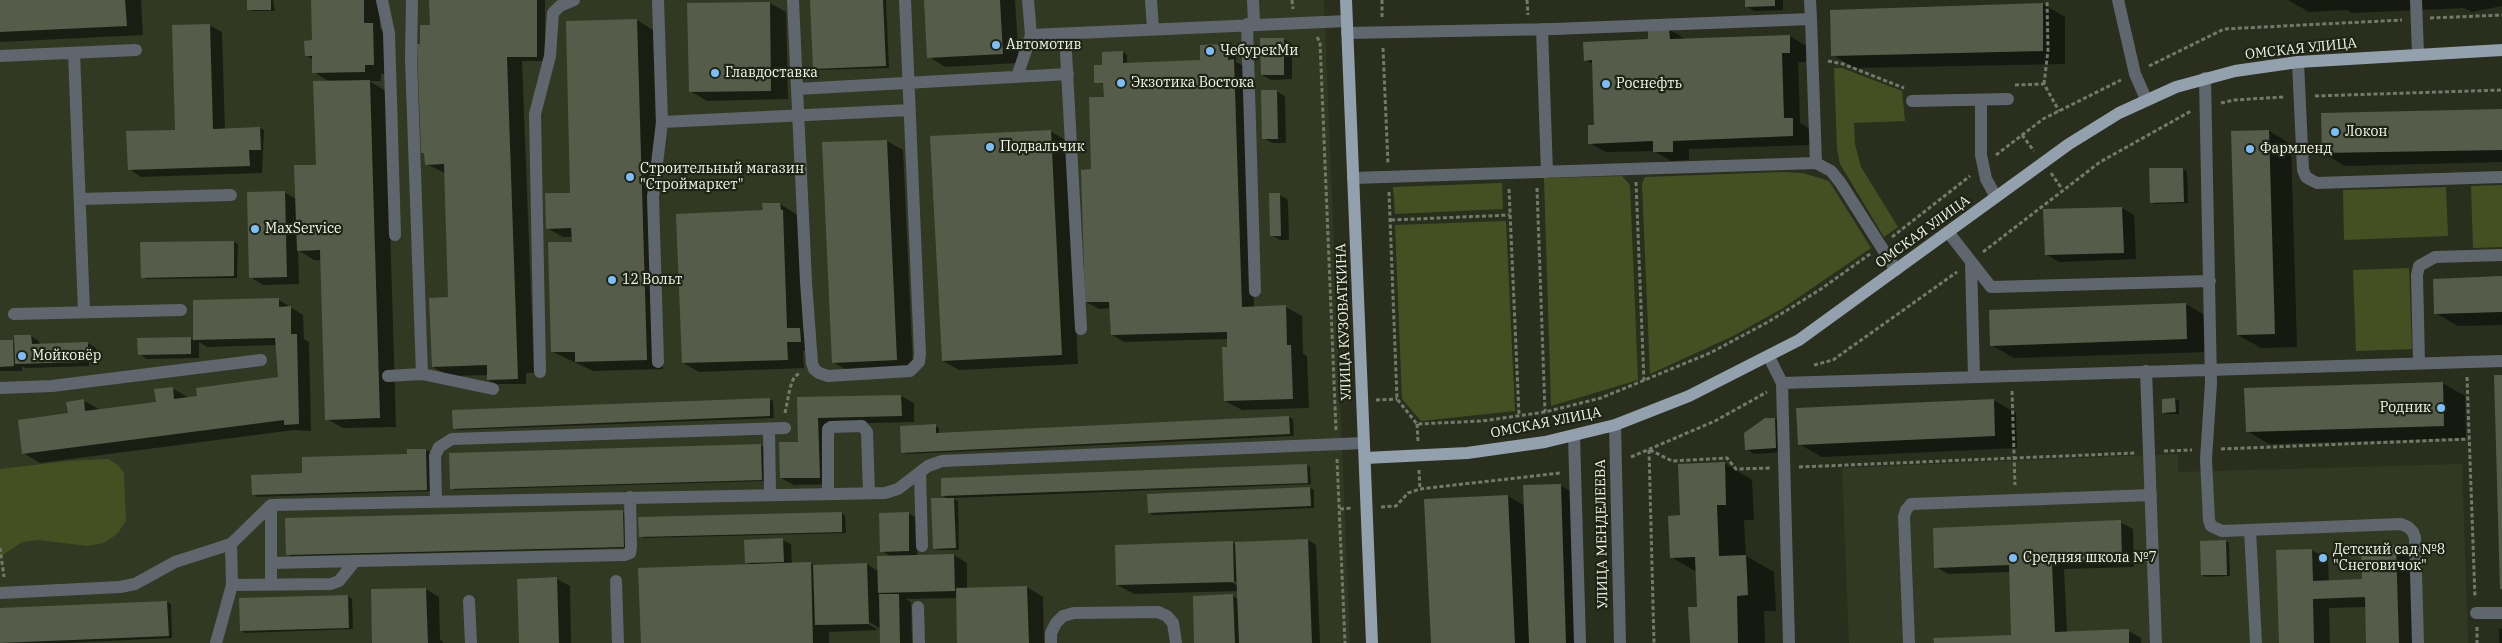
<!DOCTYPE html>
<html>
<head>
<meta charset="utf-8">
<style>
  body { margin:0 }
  canvas { display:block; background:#292e1d }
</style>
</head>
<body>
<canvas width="2502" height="643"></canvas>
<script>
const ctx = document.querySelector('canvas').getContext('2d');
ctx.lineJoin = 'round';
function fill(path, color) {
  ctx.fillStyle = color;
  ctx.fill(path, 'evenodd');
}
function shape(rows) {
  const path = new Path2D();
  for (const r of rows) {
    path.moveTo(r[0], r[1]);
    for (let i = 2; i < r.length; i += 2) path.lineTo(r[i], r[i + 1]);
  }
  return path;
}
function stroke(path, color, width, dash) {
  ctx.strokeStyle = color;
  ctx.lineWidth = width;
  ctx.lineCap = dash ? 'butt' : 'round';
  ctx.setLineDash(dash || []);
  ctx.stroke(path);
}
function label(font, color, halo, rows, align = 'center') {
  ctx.font = font + ' "IBM Plex Serif",serif';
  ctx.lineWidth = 4.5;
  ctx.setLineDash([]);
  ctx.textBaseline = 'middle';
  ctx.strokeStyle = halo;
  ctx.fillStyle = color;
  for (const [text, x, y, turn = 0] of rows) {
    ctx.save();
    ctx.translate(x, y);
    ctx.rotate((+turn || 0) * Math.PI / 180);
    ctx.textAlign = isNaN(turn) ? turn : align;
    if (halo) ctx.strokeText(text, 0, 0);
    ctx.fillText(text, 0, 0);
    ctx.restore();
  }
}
fill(shape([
  [0,0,1324,0,1350,643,0,643],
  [2178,454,2178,472,2462,464,2468,643,1849,643,1842,468]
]), '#323922');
fill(shape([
  [1834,68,1842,68,1902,91,1905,121,1854,123,1855,144,1861,167,1898,227,1884,237,1840,164,1837,149],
  [1782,172,1803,173,1829,181,1871,248,1783,308,1733,336,1650,374,1642,184,1645,177],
  [1622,176,1630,185,1638,380,1551,406,1544,178],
  [1502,183,1503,209,1395,214,1393,187],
  [2502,185,2502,247,2473,248,2471,186],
  [2446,187,2448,236,2344,240,2343,190],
  [1506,221,1515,411,1421,421,1402,399,1395,225],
  [2409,268,2412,349,2356,351,2353,270],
  [108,459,118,465,124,473,126,521,117,534,104,543,88,546,38,540,22,542,0,557,0,469,68,461]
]), '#445022');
fill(shape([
  [0,0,141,0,143,35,0,42],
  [248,0,273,0,275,11,252,11,248,9],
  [312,0,380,0,380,28,389,34,390,73,381,74,381,81,369,81,386,91,396,427,343,428,327,419,322,260,314,260,298,250,299,284,263,285,250,277,284,192,296,199,317,166,330,82,314,72,313,60,306,55,313,42],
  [430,0,545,0,545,61,522,61,534,373,526,373,526,384,497,384,488,380,488,375,449,376,433,367,450,298,445,173,426,164,426,154,422,152,422,46,431,26],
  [812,0,886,0,889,68,818,70,814,68],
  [925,0,1015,0,1019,63,945,67,929,57],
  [1746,0,1783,0,1783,10,1755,11,1746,6],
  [2288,0,2502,0,2502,6,2472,12,2464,8,2352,13,2347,10,2309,12],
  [770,3,786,12,788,99,707,101,690,91],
  [2043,4,2065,17,2065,64,1855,68,1833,55],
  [637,20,653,30,663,369,593,371,553,352,573,243,573,237,563,237,547,228,572,194,567,22],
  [209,25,222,32,225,129,260,128,264,130,262,173,141,177,129,169,176,131],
  [1669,29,1685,39,1790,36,1806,46,1806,62,1798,62,1800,123,1809,128,1810,145,1689,149,1689,160,1671,161,1654,151,1606,152,1589,143,1595,126,1593,64,1585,60,1650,40],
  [1283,39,1292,44,1292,79,1271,80,1262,75],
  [1228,46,1236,50,1236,62,1247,68,1254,308,1286,307,1302,316,1303,354,1307,356,1309,408,1242,410,1225,401,1228,339,1124,342,1112,335,1111,308,1099,309,1086,302,1092,171,1105,98,1104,84,1096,82,1102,66,1123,52,1127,55,1127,64,1206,62],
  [1276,91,1285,96,1286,143,1272,143,1263,138],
  [2502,110,2502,162,2345,166,2323,153],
  [1050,131,1067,141,1078,364,959,370,943,361],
  [2269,131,2291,144,2297,347,2261,348,2238,335],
  [887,141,903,150,913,369,850,372,833,362],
  [2150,169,2183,169,2187,171,2188,203,2155,204,2151,202],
  [1280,195,1288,200,1289,240,1280,240,1271,235],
  [780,204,796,214,799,220,803,331,816,338,817,351,803,351,804,368,699,372,683,363,764,212],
  [2122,208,2134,215,2136,259,2059,262,2046,254],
  [234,242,238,244,237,278,146,279,143,277],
  [2502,278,2502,325,2458,326,2436,313],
  [279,300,303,315,304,339,309,342,311,431,294,430,40,463,23,453,83,400,100,410,157,403,172,388,189,398,280,380,277,345,207,347,199,342,199,358,147,359,139,354,190,338,195,341,194,302],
  [2186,304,2208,317,2209,352,2014,358,1991,345],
  [31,336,39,341,40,345,88,343,96,348,96,356,89,357,89,366,25,368,22,366,22,371,0,371,0,341,16,343],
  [2442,383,2465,396,2466,438,2269,444,2247,431],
  [901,396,914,403,914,422,831,424,832,484,794,485,781,478,800,443,799,399],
  [769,399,773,401,774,418,458,430,454,428],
  [2175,399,2179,401,2179,414,2167,414,2164,412,2163,400],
  [1993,400,2016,413,2017,448,1822,457,1799,444],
  [1289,417,1293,419,1294,436,906,454,903,452,935,426,939,428,939,434],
  [1775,419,1784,424,1784,452,1754,454,1746,449,1766,420],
  [761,445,765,448,766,481,455,490,452,488,451,454],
  [426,450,430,452,431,491,257,497,253,494,304,475,408,455],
  [1724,463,1752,480,1754,520,1744,520,1746,556,1774,572,1776,611,1764,611,1765,643,1691,643,1699,608,1697,572,1671,557,1681,516],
  [1307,465,1310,467,1311,484,952,498,958,501,959,550,938,550,934,548,948,499,943,496],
  [1560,485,1577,495,1582,643,1432,643,1508,496,1525,506],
  [1310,488,1314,490,1314,508,1153,515,1149,512],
  [623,512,626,514,627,548,291,556,288,554],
  [842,513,845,516,846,533,644,538,640,536],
  [908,513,917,518,917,556,954,555,967,563,967,589,1027,587,1043,597,1044,643,959,643,958,598,906,599,911,602,912,643,881,643,881,629,864,619,863,621,878,630,829,632,829,643,642,643,751,565,746,562,782,540,791,544,792,563,810,563,816,566,867,564,879,572,891,557,882,551],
  [2120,522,2133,529,2134,567,2064,569,2067,633,2129,631,2141,638,2141,643,1935,643,2013,636,2010,572,1948,574,1936,567],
  [1308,540,1316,545,1320,643,1196,643,1233,596,1238,599,1238,591,1134,594,1117,585,1233,543,1237,545],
  [1229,578,1238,583,1238,586,1228,580],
  [2226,541,2229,543,2230,576,2206,577,2202,575],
  [2396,546,2412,555,2415,643,2367,643,2366,607,2329,608,2330,643,2280,643,2312,550,2328,559,2329,582,2364,581],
  [557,579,570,586,571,643,520,643],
  [426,589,439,597,440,639,444,643,374,643,372,590],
  [348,596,352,599,353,629,245,633,241,630],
  [167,602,171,604,172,638,63,643,0,643,0,609],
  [2499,629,2502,629,2502,643,2499,643]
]), '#0007');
fill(shape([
  [0,0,125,0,127,26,0,32],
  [247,0,271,0,271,10,247,10],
  [311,0,364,0,364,23,373,23,374,65,365,65,365,72,312,73,312,56,305,56,304,41,312,40],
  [429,0,537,0,537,57,507,57,518,379,487,380,487,365,432,367,429,298,448,297,444,164,425,165,424,153,421,153,417,44,420,44,420,25,430,25],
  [810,0,883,0,886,66,813,69],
  [924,0,1000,0,1003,54,927,58],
  [1745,0,1775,0,1775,6,1745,7],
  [770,2,771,91,689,92,687,3],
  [2043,3,2043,51,1831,56,1830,10],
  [637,19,647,360,575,362,575,352,551,352,548,242,572,242,571,228,546,229,545,193,570,193,566,21],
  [210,24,213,129,260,127,261,150,249,150,250,166,128,170,126,131,175,130,172,25],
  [1669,28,1670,39,1790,35,1790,53,1782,53,1784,118,1793,118,1793,136,1673,141,1673,152,1653,152,1653,141,1588,144,1588,125,1594,125,1592,60,1584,61,1583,42,1648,39,1648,29],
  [1260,38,1284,38,1284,75,1261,75],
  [1228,44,1228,60,1234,59,1242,307,1286,305,1287,345,1291,345,1293,399,1224,401,1222,347,1227,347,1227,332,1111,335,1109,302,1085,302,1081,170,1091,169,1089,97,1104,97,1103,83,1094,83,1094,65,1102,65,1102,52,1123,51,1123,63,1200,60,1200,45],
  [370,80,380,418,325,420,320,250,297,251,294,165,316,165,313,81],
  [1261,90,1277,90,1278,139,1262,139],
  [2502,109,2502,150,2322,153,2321,113],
  [1051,130,1062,355,942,361,930,136],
  [2269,130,2275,334,2237,335,2231,131],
  [887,140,897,360,832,363,822,142],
  [2149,168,2183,168,2184,202,2150,203],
  [285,191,287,277,249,278,247,192],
  [1269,193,1280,193,1281,236,1270,236],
  [762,203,780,203,781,210,783,210,787,328,800,328,801,342,787,342,788,360,682,363,676,214,763,210],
  [2122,207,2124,253,2045,255,2043,209],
  [234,241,234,276,141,278,140,242],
  [2502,276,2502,312,2434,314,2433,279],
  [279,298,279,307,291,306,291,334,297,334,299,424,284,425,284,420,22,454,18,420,68,413,66,402,84,399,85,411,156,402,154,389,173,387,174,399,197,396,196,388,278,377,275,338,193,340,193,300],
  [2186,303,2187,339,1990,346,1989,310],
  [14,335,31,335,32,344,88,342,88,352,81,353,81,362,15,364],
  [191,337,191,354,138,355,137,338],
  [0,340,13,340,14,366,0,367],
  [2494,375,2502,375,2502,589,2500,589],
  [2443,382,2444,426,2246,432,2244,388],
  [901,395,902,416,818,418,820,478,780,478,779,442,798,442,797,397],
  [770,398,770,416,453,429,452,410],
  [2175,398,2176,412,2162,413,2162,399],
  [1994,399,1995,436,1798,445,1796,408],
  [1289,416,1290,434,901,453,900,426,936,424,936,433],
  [1765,418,1775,418,1776,448,1745,450,1744,433],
  [761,444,762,480,450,489,449,453],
  [407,449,426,449,427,490,252,495,251,475,302,473,302,457,407,454],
  [1725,462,1726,505,1717,505,1719,556,1746,555,1748,595,1737,596,1738,643,1690,643,1688,607,1697,607,1695,557,1670,558,1668,516,1680,515,1678,464],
  [1307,464,1308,483,941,496,941,478],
  [1561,484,1566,643,1529,643,1523,485],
  [1310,487,1311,506,1148,513,1147,494],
  [1508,495,1515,643,1431,643,1424,499],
  [931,498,954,498,956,548,933,549],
  [623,510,624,547,286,555,285,518],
  [842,512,842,532,639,537,638,517],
  [909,512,909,551,880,552,879,513],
  [2121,520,2122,560,2052,563,2055,632,2129,629,2129,643,1934,643,1933,638,2011,635,2009,565,1934,568,1933,528],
  [783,538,784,562,745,563,744,540],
  [1308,539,1312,643,1239,643,1235,542],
  [2226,540,2227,575,2201,575,2200,541],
  [1233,541,1234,582,1116,585,1115,545],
  [2361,545,2396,545,2399,643,2366,643,2365,597,2313,599,2314,643,2279,643,2276,550,2312,549,2313,581,2362,579],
  [954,554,955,591,878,593,877,556],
  [811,562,813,643,641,643,638,568],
  [867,563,869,624,815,625,813,565],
  [557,577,559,643,519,643,517,579],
  [1027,586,1029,643,957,643,956,588],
  [426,588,428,643,372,643,371,589],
  [879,594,899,594,900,643,880,643],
  [1233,594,1235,643,1194,643,1193,596],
  [348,595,349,628,240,631,239,598],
  [167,601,169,636,0,643,0,608]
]), '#565c4a');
stroke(shape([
  [1292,0,1293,9],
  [1382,0,1382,19],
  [1527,0,1528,15],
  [2430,18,2502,15],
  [1317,37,1320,42,1336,430],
  [1383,48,1388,164],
  [1828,61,1843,64,1904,88],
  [2149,66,2224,29,2402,20],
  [2044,84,2048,50,2047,0],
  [2015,85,2044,84,2059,111],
  [2315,96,2502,90],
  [2221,103,2234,100,2284,97],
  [2022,135,2034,151],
  [1996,155,2043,119,2121,80],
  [2051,173,2062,189],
  [1636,182,1644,382],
  [1537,188,1545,412],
  [1509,189,1519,415],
  [1389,192,1397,399,1417,424,1482,421,1545,412,1601,398,1710,353,1768,322,1821,289,1870,254],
  [1391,220,1510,215],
  [1892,237,1970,176],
  [1983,252,2100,162,2191,111],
  [1814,365,1833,360,1957,272],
  [2467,377,2475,598],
  [2012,391,2015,485],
  [1376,400,1397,399],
  [785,413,790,388,794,377,800,373],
  [1417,424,1418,441],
  [2221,449,2469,439],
  [1649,450,1654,643],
  [1650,450,1672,461,1727,458,1736,469,1770,468],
  [2164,451,2192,450],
  [1631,457,1715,421,1767,392],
  [1337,459,1345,643],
  [1799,467,2135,453],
  [1419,470,1420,489],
  [1381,507,1396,506,1408,493,1420,489,1560,473],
  [1340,509,1352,508],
  [0,548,4,577],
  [2477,627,2477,643]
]), '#75796b', 3, [4, 2.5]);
stroke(shape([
  [382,0,389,33,395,235],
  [412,0,411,58,422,374,493,389],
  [658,0,662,122,653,197,658,362],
  [793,0,797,89,1068,74],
  [1028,0,1031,35,1347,21],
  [1151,0,1153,29],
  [1253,0,1254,24],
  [1810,0,1811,19],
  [2118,0,2135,74,2146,99],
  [2416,0,2418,54],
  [1247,24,1255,291],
  [1542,29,1547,172],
  [1347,33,1554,29,1811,19,1816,163],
  [1065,34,1081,329],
  [74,53,84,312],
  [0,56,136,50],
  [2298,62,2303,170,2306,177,2311,180,2317,183,2502,177],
  [1017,77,1031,35],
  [2205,78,2211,383,2206,459,2209,520,2211,526,2222,531,2401,524,2408,527,2413,532,2415,538,2418,643],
  [797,89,806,282,812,363,814,369,819,373,828,376,910,371,919,362,920,354,905,0],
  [1981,100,1981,155,1986,179,1996,197],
  [1912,101,2008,99],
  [662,122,910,110],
  [1353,178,1816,163,1831,171,1840,182,1896,270],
  [80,199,231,195],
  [1948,232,1991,287,2210,281],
  [1971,262,1974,377],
  [14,314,181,310],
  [1769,357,1782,383,2502,361],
  [2419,363,2417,275,2419,266,2435,257,2502,255],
  [2146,371,2156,643],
  [540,372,535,114,550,56,553,13,560,6,574,0],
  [388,376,422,374],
  [1782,383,1789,643],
  [0,388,52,386,261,360],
  [1615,425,1620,643],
  [769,429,770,495],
  [1574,436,1580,643],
  [920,472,922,546],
  [828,494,828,429,831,427,862,426,867,432,869,493],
  [436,501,435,456,439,447,452,439,785,428],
  [271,505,271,585],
  [2250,530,2256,643],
  [271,563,355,561],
  [616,581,618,643],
  [232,585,331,584,339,581,355,561,625,555,630,553,631,547,630,497],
  [0,593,120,587,135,584,175,562,231,544,271,505,885,493,898,489,928,466,942,461,1364,443],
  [469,601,471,643],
  [918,607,919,643],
  [2476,613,2502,613],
  [216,643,232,585,231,544],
  [1051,643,1051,633,1056,623,1063,616,1074,613,1158,612,1167,616,1173,623,1176,643],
  [1909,643,1904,517,1906,510,1911,504,2151,495]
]), '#60666d', 12);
stroke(shape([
  [1346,0,1372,643],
  [1365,458,1467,453,1545,442,1615,425,1689,396,1799,340,2069,144,2119,113,2176,87,2235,71,2298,62,2502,50]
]), '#93a0ae', 12);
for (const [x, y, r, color] of [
  [996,45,5,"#7cbef9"],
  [1210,51,5,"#7cbef9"],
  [715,73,5,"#7cbef9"],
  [1121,83,5,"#7cbef9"],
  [1606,84,5,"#7cbef9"],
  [2335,132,5,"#7cbef9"],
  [990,147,5,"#7cbef9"],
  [2250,149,5,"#7cbef9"],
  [630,177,5,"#7cbef9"],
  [255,229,5,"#7cbef9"],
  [612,280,5,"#7cbef9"],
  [22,356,5,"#7cbef9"],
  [2441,408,5,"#7cbef9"],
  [2013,558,5,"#7cbef9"],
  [2323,558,5,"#7cbef9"]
]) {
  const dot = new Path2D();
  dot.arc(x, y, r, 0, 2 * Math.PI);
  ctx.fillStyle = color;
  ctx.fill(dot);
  stroke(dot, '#202414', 2);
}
label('14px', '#f2f6eb', '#202414', [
  ["Автомотив",1006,45],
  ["ЧебурекМи",1220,51],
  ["Главдоставка",725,73],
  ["Экзотика Востока",1131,83],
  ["Роснефть",1616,84],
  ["Локон",2345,132],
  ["Подвальчик",1000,147],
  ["Фармленд",2260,149],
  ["Строительный магазин",640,169],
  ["\"Строймаркет\"",640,185],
  ["MaxService",265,229],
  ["12 Вольт",622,280],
  ["Мойковёр",32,356],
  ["Родник",2431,408,"right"],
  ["Детский сад №8",2333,550],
  ["\"Снеговичок\"",2333,566],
  ["Средняя школа №7",2023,558]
], 'left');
label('14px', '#f2f6eb', '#202414', [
  ["ОМСКАЯ УЛИЦА",2301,49,-6],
  ["ОМСКАЯ УЛИЦА",1923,232,-36],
  ["УЛИЦА КУЗОВАТКИНА",1344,322,-92],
  ["ОМСКАЯ УЛИЦА",1546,423,-11],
  ["УЛИЦА МЕНДЕЛЕЕВА",1602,534,-91]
]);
</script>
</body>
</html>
